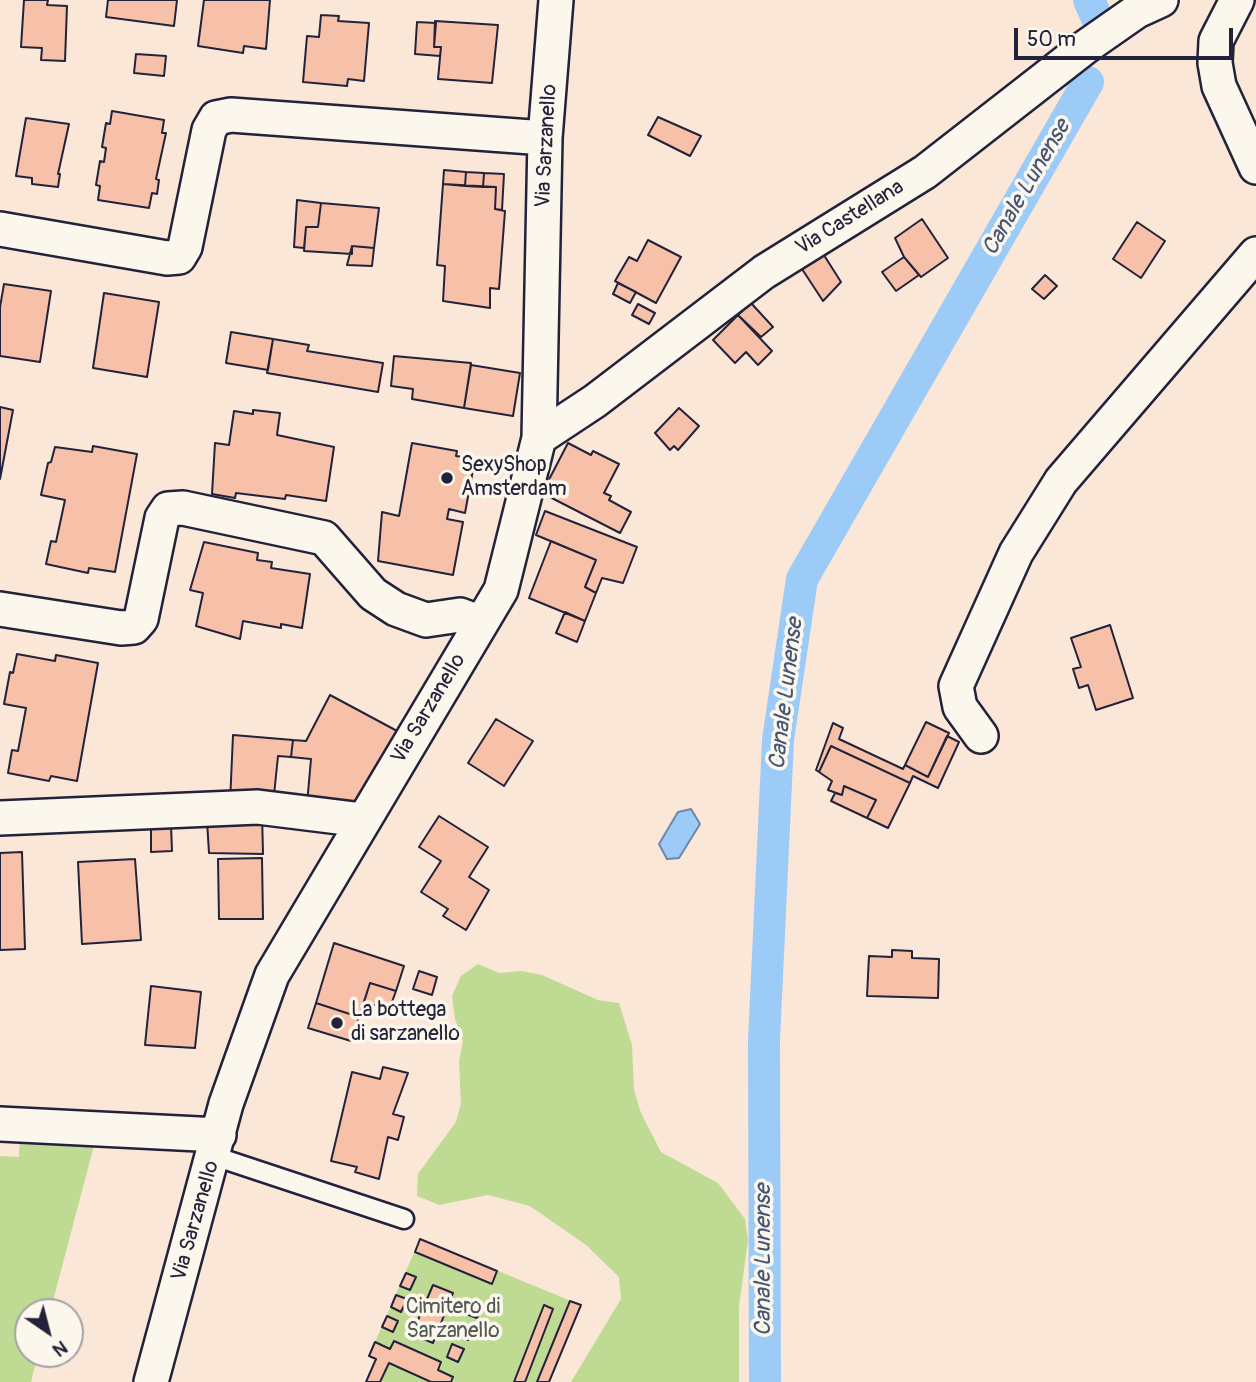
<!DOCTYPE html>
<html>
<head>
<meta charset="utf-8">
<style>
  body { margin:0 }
  #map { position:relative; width:1256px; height:1382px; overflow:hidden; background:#fae7d8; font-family:Pangolin,sans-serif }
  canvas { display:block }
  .north { position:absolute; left:14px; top:1298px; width:70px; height:70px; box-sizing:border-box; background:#fbf7ec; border:2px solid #a4a2a5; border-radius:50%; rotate:145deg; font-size:19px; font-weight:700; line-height:28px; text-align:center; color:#22223b }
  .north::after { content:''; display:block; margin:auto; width:24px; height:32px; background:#22223b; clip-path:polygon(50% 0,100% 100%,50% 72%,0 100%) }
  .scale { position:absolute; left:1014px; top:28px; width:219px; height:32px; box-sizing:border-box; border:4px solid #22223b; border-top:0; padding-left:9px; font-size:21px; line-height:24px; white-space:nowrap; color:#22223b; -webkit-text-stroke:5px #fbf7ec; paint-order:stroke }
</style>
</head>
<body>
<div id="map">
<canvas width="1256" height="1382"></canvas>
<div class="north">N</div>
<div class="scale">50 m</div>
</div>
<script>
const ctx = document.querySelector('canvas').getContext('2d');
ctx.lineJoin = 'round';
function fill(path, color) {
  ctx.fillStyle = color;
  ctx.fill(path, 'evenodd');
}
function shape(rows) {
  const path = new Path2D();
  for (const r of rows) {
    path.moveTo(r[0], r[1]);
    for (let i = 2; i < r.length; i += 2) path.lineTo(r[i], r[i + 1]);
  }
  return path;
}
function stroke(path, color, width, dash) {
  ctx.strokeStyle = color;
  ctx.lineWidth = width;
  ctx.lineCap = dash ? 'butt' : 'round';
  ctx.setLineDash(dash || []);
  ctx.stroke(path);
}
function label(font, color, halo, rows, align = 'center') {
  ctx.font = font + ' Pangolin,sans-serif';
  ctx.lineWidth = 7;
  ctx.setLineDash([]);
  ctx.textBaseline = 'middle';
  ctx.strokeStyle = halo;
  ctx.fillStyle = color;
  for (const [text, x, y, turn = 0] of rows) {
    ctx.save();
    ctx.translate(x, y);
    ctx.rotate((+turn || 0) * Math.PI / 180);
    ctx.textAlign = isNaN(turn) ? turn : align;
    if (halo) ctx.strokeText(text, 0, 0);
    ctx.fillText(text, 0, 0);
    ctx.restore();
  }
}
fill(shape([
  [478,964,499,973,521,971,542,975,598,1000,619,1003,632,1045,634,1090,641,1113,661,1152,718,1183,745,1219,748,1240,739,1306,739,1382,571,1382,621,1299,619,1277,586,1245,530,1206,488,1195,439,1205,417,1196,418,1174,456,1122,461,1103,459,1061,463,1041,455,1019,452,996,461,976],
  [20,1133,96,1138,50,1312,28,1312,28,1354,38,1354,31,1382,0,1382,0,1156,19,1157],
  [420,1239,581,1305,549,1382,366,1382,376,1360,369,1356]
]), '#bfda92');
const water = shape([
  [691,809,700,824,679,858,667,859,659,844,678,812,691,809]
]);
fill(water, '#9dcbf8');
stroke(water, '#6c87ac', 2);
stroke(shape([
  [1089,0,1096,16],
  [765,1382,764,1040,778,740,802,579,1088,82]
]), '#9dcbf8', 32);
const building = shape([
  [24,0,48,0,47,5,67,6,65,61,41,60,42,48,21,47,24,0],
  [108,0,177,0,174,26,106,17,108,0],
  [204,0,270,0,266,49,244,46,243,53,198,46,204,0],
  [321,15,339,16,338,21,369,23,364,81,348,79,347,86,303,82,307,36,319,37,321,15],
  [435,21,498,25,492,83,438,79,441,47,434,47,435,21],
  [417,22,436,23,434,47,441,47,440,56,415,54,417,22],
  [136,54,166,56,164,76,134,73,136,54],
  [112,111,164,120,162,133,166,133,156,179,159,180,157,194,152,193,149,208,98,200,100,186,96,185,100,161,104,162,106,148,102,147,106,123,110,124,112,111],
  [658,117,701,136,690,156,648,135,658,117],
  [26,118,69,124,58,174,60,174,58,187,32,184,32,178,16,176,26,118],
  [444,170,466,172,465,186,443,184,444,170],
  [466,172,484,173,483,187,465,186,466,172],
  [484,173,504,174,502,210,495,209,496,187,483,187,484,173],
  [443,184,496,187,495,209,505,211,499,289,490,288,490,308,443,301,445,266,437,265,443,184],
  [297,200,321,203,318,227,306,227,304,248,294,247,297,200],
  [321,203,379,208,374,248,352,246,352,254,304,251,306,227,318,227,321,203],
  [922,219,948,258,921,277,904,257,895,238,922,219],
  [1137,222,1165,241,1141,278,1113,259,1137,222],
  [648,240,681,257,656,303,615,281,629,257,637,261,648,240],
  [352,246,374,248,372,266,347,265,352,246],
  [822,252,841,282,823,301,800,266,822,252],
  [904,257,919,275,896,291,882,272,904,257],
  [1045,275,1057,286,1044,299,1032,289,1045,275],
  [618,283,636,292,630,303,613,294,618,283],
  [4,284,51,291,40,362,0,356,0,307,4,284],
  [104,293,159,302,147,377,93,368,104,293],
  [751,303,773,327,761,337,738,315,751,303],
  [638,304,655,313,649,324,632,315,638,304],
  [738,315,772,351,758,365,746,352,735,363,713,340,738,315],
  [231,332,273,339,268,370,226,363,231,332],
  [273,339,309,345,307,351,383,363,378,392,267,373,273,339],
  [394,356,471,363,464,408,412,399,413,389,391,386,394,356],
  [471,365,520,373,513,416,464,408,471,365],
  [0,407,13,410,0,479,0,407],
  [679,408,699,426,678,450,674,446,670,450,655,433,679,408],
  [253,410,280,413,277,435,334,447,326,501,286,495,285,499,236,493,235,498,212,494,215,443,229,445,234,411,253,414,253,410],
  [412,443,457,451,456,456,475,459,465,513,449,509,447,519,463,522,453,575,378,561,382,512,399,516,412,443],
  [568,443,591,455,593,451,619,464,604,493,611,496,609,500,631,512,620,533,542,493,568,443],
  [93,446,137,454,115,572,89,568,88,573,46,564,51,541,56,542,65,500,41,495,48,463,51,462,55,447,92,452,93,446],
  [545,511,637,547,623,583,602,578,596,593,585,587,596,560,536,535,545,511],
  [551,541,596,560,585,587,596,593,585,621,529,598,551,541],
  [204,542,258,553,257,560,272,562,271,568,310,574,302,628,281,624,281,628,243,621,240,639,196,626,203,593,190,590,204,542],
  [565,612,585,621,577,642,556,633,565,612],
  [1110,625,1133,698,1096,710,1088,685,1079,688,1073,669,1081,667,1071,638,1110,625],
  [17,654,55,661,56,655,98,663,77,781,51,776,49,781,8,773,12,750,18,751,26,708,4,704,10,672,13,673,17,654],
  [330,695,399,732,350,809,307,804,311,759,291,757,293,740,306,741,330,695],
  [496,719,533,741,504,786,468,763,496,719],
  [926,722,949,733,928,777,905,765,926,722],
  [833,723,843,728,839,739,903,769,905,765,928,777,947,736,959,742,938,788,913,776,910,783,831,746,819,772,816,770,833,723],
  [233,735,293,740,291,757,278,756,273,805,230,803,233,735],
  [831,746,910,783,888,828,867,818,876,800,844,786,842,795,828,790,832,781,819,772,831,746],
  [844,786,876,800,867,818,831,801,835,793,842,795,844,786],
  [262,813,263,854,209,853,207,821,262,813],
  [439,816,488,847,469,877,489,890,466,930,443,916,448,909,421,892,441,861,419,847,439,816],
  [171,825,172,851,151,852,151,826,171,825],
  [22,852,25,949,0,950,0,853,22,852],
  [262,858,263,919,219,919,218,859,262,858],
  [135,859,141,940,82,944,78,862,135,859],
  [334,943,404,966,396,991,370,983,359,1017,316,1003,334,943],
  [892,950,912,951,912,958,939,959,938,998,867,996,869,956,892,957,892,950],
  [419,971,437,977,432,995,413,989,419,971],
  [370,983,396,991,389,1010,364,1002,370,983],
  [151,986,201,992,195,1048,145,1045,151,986],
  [316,1003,359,1017,351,1041,308,1028,316,1003],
  [383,1067,408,1073,393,1114,404,1117,398,1140,388,1137,379,1179,355,1172,357,1167,331,1161,352,1072,380,1079,383,1067],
  [420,1239,497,1271,492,1284,415,1252,420,1239],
  [406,1273,416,1277,410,1290,400,1286,406,1273],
  [433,1285,453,1293,433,1343,412,1334,433,1285],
  [396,1295,407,1299,401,1312,391,1307,396,1295],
  [472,1300,483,1304,477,1318,466,1314,472,1300],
  [570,1301,581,1305,549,1382,537,1382,570,1301],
  [544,1305,553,1309,525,1382,514,1382,544,1305],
  [387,1316,398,1321,393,1332,382,1327,387,1316],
  [462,1323,473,1328,468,1340,457,1335,462,1323],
  [394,1341,441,1362,438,1370,453,1377,451,1382,431,1382,389,1363,380,1382,366,1382,376,1359,369,1356,375,1342,390,1349,394,1341],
  [452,1344,464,1349,458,1362,447,1357,452,1344]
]);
fill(building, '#f7c1a9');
stroke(building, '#22223b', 2);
const service = shape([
  [214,1156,404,1219]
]);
const minor = shape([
  [1237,0,1216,41,1215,63,1219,86,1256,167],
  [0,229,167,258,179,257,185,247,209,130,216,118,231,115,545,138],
  [539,438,595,401,764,272,925,172,1084,48,1137,11,1161,0],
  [0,609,121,628,134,627,141,619,162,518,168,509,183,508,324,538,373,594,396,609,426,620,460,615,481,623],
  [981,736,960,707,956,686,1016,553,1061,481,1256,254],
  [0,818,258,807,363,820],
  [0,1124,219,1135],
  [151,1382,226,1104,272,975,501,590,539,438,545,138,556,0]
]);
stroke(service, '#22223b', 23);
stroke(minor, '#22223b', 38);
stroke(service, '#fbf7ec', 18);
stroke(minor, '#fbf7ec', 33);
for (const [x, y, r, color] of [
  [447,478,7,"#22223b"],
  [337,1023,7,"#22223b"]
]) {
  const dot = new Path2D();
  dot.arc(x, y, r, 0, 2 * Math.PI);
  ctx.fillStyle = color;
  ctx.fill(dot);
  stroke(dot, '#fbf7ec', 2.5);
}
label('21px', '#22223b', '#fbf7ec', [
  ["Via Sarzanello",547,146,-87],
  ["Via Castellana",850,218,-32],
  ["Via Sarzanello",429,709,-59],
  ["Via Sarzanello",196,1221,-74]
]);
label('21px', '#22223b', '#fbf7ec', [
  ["SexyShop",461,466],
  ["Amsterdam",461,490],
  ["La bottega",351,1011],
  ["di sarzanello",351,1035]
], 'left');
label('21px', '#515955', '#fbf7ec', [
  ["Cimitero di",453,1308],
  ["Sarzanello",453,1332]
]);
label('italic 23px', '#475574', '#fbf7ec', [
  ["Canale Lunense",1027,188,-60],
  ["Canale Lunense",787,694,-83],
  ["Canale Lunense",764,1260,-90]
]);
</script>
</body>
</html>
